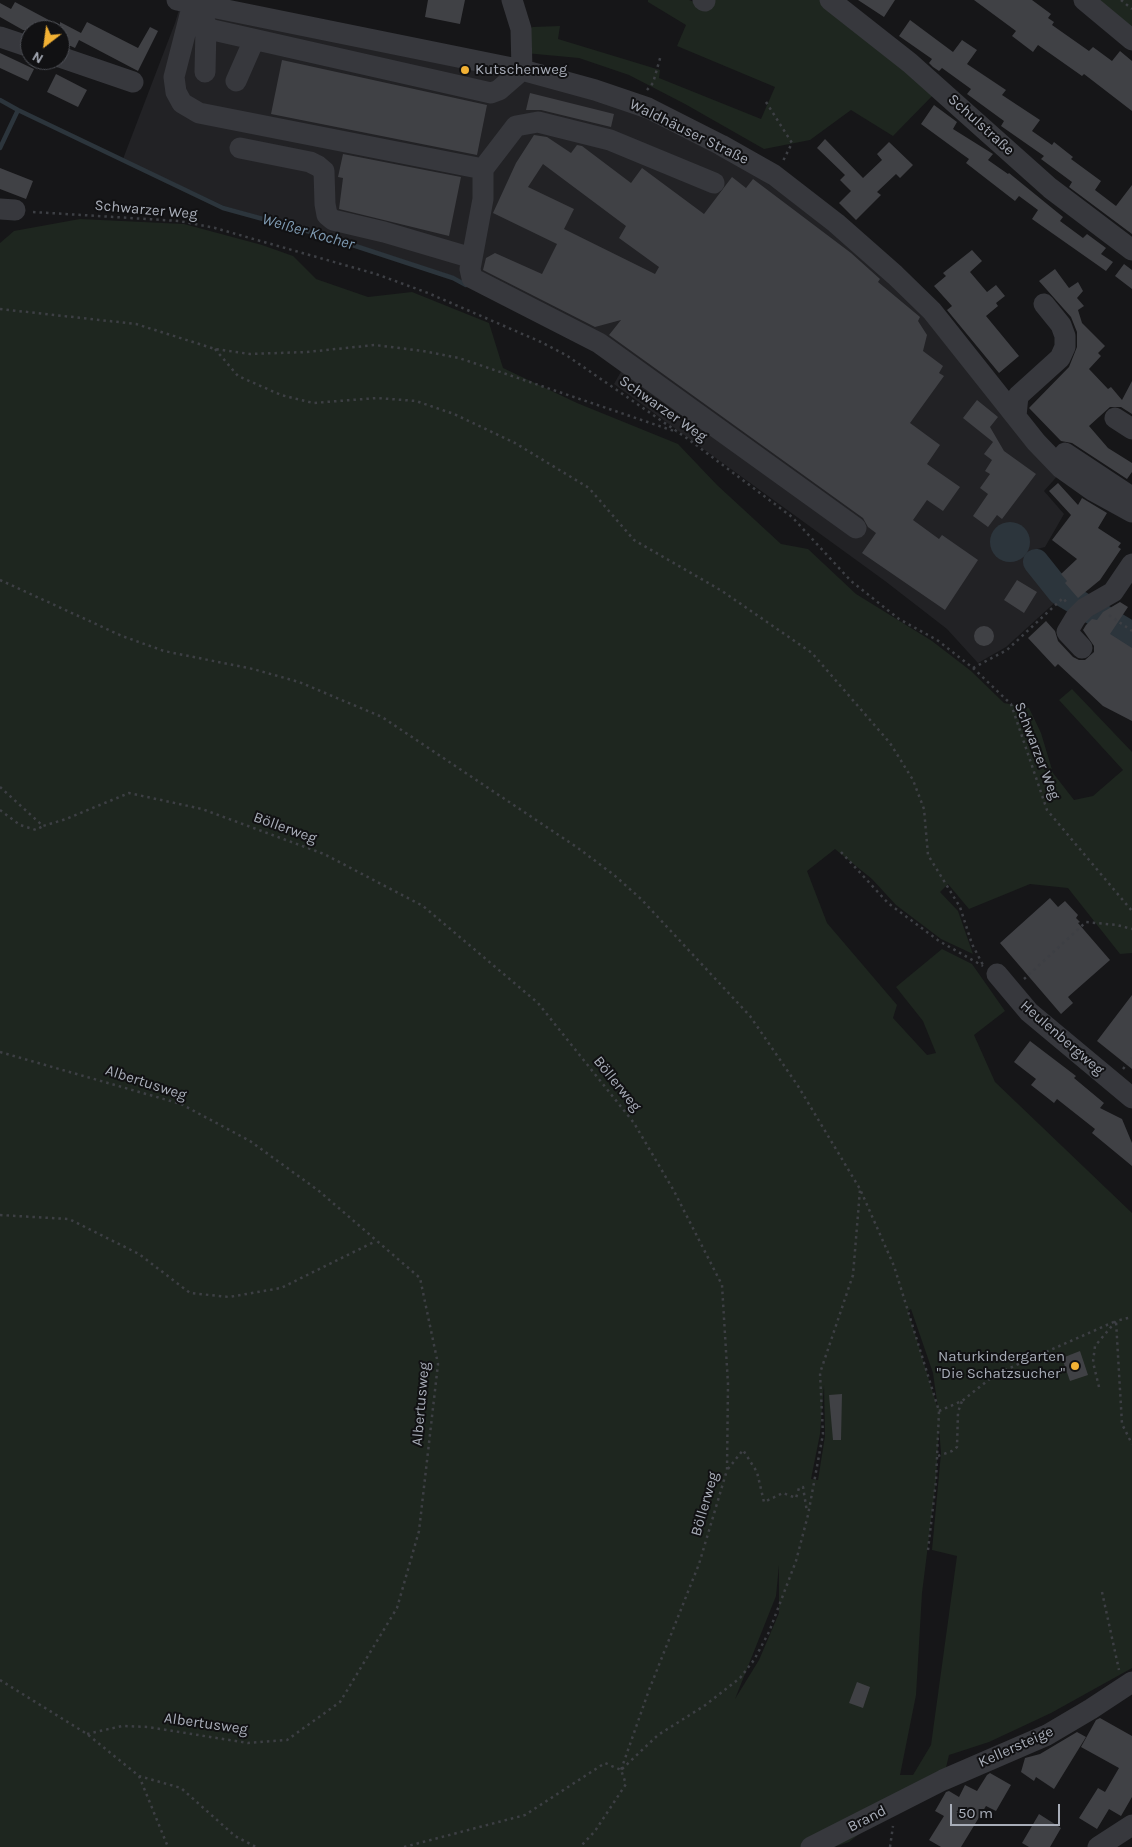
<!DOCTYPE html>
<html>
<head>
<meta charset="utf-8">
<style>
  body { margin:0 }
  #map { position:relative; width:1132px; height:1847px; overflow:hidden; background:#161618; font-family:Karla,sans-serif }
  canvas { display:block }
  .north { position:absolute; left:20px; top:20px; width:50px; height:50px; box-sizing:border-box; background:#111113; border:1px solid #4d4f55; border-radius:50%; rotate:210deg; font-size:14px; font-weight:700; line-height:20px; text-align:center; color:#a8adb8 }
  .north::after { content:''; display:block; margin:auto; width:18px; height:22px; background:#f2b134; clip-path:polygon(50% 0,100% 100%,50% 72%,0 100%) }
  .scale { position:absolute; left:950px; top:1804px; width:110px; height:22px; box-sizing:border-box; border:2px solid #a8adb8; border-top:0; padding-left:6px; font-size:15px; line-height:18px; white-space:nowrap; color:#a8adb8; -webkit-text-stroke:4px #111113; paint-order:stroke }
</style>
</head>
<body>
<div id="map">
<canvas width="1132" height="1847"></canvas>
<div class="north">N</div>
<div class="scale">50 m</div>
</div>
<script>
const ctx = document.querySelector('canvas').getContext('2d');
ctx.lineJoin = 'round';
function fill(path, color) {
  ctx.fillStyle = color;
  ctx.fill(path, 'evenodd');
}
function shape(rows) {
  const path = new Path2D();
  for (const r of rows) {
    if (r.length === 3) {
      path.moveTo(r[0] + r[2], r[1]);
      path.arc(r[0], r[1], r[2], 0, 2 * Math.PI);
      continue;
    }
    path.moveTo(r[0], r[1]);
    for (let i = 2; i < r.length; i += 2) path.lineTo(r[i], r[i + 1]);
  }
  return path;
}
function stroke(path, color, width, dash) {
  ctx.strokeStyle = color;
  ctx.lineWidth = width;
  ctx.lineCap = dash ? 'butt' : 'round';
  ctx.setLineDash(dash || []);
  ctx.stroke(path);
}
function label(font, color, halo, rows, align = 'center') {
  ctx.font = font + ' Karla,sans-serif';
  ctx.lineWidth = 4;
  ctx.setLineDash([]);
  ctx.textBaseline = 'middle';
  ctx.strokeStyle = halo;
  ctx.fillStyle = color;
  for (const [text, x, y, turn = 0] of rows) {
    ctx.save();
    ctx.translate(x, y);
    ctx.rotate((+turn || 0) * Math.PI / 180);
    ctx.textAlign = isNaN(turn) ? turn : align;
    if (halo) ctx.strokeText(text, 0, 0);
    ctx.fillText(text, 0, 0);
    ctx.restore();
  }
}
fill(shape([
  [181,3,594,93,719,147,894,278,1061,472,1044,491,1064,514,1045,547,1037,549,1032,562,1061,597,1006,647,978,663,947,629,885,581,614,384,622,370,587,342,453,276,327,235,224,206,123,159,175,23]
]), '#222225');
fill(shape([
  [648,0,689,0,694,2,695,0,822,0,936,92,893,136,851,110,810,140,764,149,685,104,629,75,579,58,525,53,523,31,533,27,560,26,558,39,660,70,659,78,761,119,775,87,677,46,686,25,648,2],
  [1091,0,1132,0,1132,30],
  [80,219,184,224,262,245,293,256,316,279,368,297,412,292,489,323,503,368,577,403,678,444,717,485,781,544,808,549,856,594,932,641,971,671,1004,703,1029,708,1041,733,1053,773,1074,800,1093,796,1123,770,1059,700,1072,689,1132,752,1132,953,1120,954,1068,888,1030,884,969,909,948,884,940,892,958,911,973,954,941,939,896,905,872,879,835,849,807,871,827,923,897,1005,893,1018,927,1055,936,1053,923,1021,896,987,942,949,972,964,1005,1011,974,1035,995,1082,1132,1213,1132,1668,1051,1713,989,1742,949,1755,943,1780,896,1805,849,1842,834,1847,0,1847,0,243,14,231],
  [911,1309,933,1373,938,1409,908,1311],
  [824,1385,825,1436,818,1480,811,1479,820,1434],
  [939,1428,941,1453,932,1550,957,1556,931,1745,913,1775,900,1775,916,1695,922,1593,936,1481],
  [779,1565,779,1613,759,1660,735,1699,776,1596]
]), '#1e261f');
fill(shape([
  [1010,542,20]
]), '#2c353c');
stroke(shape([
  [0,100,18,110,223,208,325,236,453,278,466,285],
  [0,148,18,110]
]), '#2c353c', 4.5);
stroke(shape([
  [1036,562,1060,592,1132,635]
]), '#2c353c', 26);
fill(shape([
  [428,0,465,0,460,24,425,17],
  [858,0,895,0,884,17],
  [974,0,1032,0,1051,14,1048,18,1054,22,1052,25,1089,51,1093,47,1112,61,1120,51,1132,61,1132,111,1084,74,1082,76,1038,45,1033,52,1012,36,1016,31],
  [15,2,60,26,60,22,81,33,87,22,138,48,150,27,158,31,138,71,79,40,75,48,60,41,60,30,23,30,0,17,0,3,11,9],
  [910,20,953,52,962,40,977,50,967,64,1006,90,1002,95,1040,120,1032,131,1052,145,1054,142,1073,157,1071,159,1101,181,1095,190,1116,206,1132,185,1132,234,1069,187,1072,182,1041,159,1044,156,1001,126,1004,121,967,94,971,89,942,68,939,71,933,67,929,63,932,59,899,36],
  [0,53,34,69,28,81,0,68],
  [282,60,487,105,477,155,271,114],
  [56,74,87,90,78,107,47,92],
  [530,93,614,114,611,127,541,110,526,110],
  [934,105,957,122,953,129,993,154,988,160,1008,174,1009,173,1063,217,1060,221,1083,238,1087,234,1106,248,1101,254,1113,262,1106,271,1032,219,1038,210,1019,196,1015,201,966,163,969,159,962,154,921,124],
  [534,135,547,137,571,153,577,145,582,146,631,183,642,168,704,214,732,177,746,188,753,179,851,253,880,279,878,282,920,317,918,321,927,335,923,351,943,366,939,373,944,376,910,423,940,445,927,464,960,487,943,511,927,500,913,520,939,539,942,535,978,560,945,610,862,553,876,533,868,527,863,518,609,335,621,320,595,327,483,270,486,258,495,253,542,274,557,244,493,213,516,163],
  [543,164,626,226,619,238,659,267,655,274,564,229,574,209,528,187],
  [825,139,863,178,882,160,877,154,889,142,913,165,900,178,896,174,877,192,881,195,856,220,839,203,851,191,840,180,845,175,817,148],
  [343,154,461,177,449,236,339,209,343,178,338,177],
  [0,168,33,181,26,199,0,189],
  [972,250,982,261,970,272,987,292,996,285,1005,296,996,303,998,306,986,316,1019,356,999,373,947,310,952,306,934,286,946,276,943,273],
  [1124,264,1132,270,1132,289,1115,276],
  [1055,269,1069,288,1078,282,1083,291,1077,298,1084,306,1078,310,1082,323,1105,346,1098,353,1101,356,1089,369,1108,389,1111,387,1122,400,1132,381,1132,414,1121,407,1110,407,1089,426,1108,448,1132,463,1132,472,1127,479,1072,443,1061,441,1029,408,1069,367,1077,347,1077,332,1071,317,1039,281],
  [977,400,998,417,990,427,1004,451,1036,474,1002,519,997,515,988,527,973,516,988,494,980,488,990,474,985,471,992,460,984,454,993,442,963,418],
  [1058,483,1078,505,1082,498,1107,513,1098,528,1121,543,1118,547,1121,549,1100,580,1078,598,1065,583,1067,581,1061,574,1077,559,1052,540,1071,515,1049,491],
  [1017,580,1037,592,1024,613,1004,600],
  [1120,602,1128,607,1110,634,1132,648,1132,721,1103,706,1058,664,1055,667,1028,638,1046,621,1055,631,1058,641,1073,657,1079,660,1085,660,1094,652,1094,646,1083,630,1086,625,1092,619,1097,620,1103,612],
  [984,636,10],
  [1050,898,1058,907,1065,901,1078,915,1076,918,1080,922,1078,923,1110,960,1068,997,1073,1003,1061,1014,1000,943],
  [1132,995,1132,1069,1097,1041],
  [1030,1041,1076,1076,1074,1078,1104,1103,1100,1108,1122,1119,1132,1143,1132,1166,1092,1133,1095,1129,1057,1099,1054,1103,1031,1085,1036,1079,1014,1062],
  [1080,1351,1088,1375,1070,1381,1062,1358],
  [842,1394,841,1440,833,1440,829,1395],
  [857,1682,870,1687,863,1708,849,1703],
  [1100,1718,1132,1736,1132,1797,1121,1816,1109,1809,1097,1829,1079,1818,1098,1788,1105,1792,1119,1768,1081,1747,1096,1720],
  [1077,1732,1086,1737,1054,1789,1036,1777,1034,1781,1021,1772,1025,1758,1040,1754],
  [990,1773,1011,1785,996,1811,986,1806,961,1847,941,1847,929,1840,944,1816,935,1811,946,1792,949,1791,959,1797,965,1785,977,1791,987,1775],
  [1039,1814,1061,1828,1050,1847,1029,1847,1022,1843]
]), '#404145');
stroke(shape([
  [1121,0,1132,9],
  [647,90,653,83,661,55],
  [766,102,792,143,783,161],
  [33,212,179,221,215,228,376,274,428,293,541,342,566,355,688,439,792,517,851,581,899,619,937,640,973,668,1011,704,1047,810,1132,911],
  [0,309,136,324,215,349,250,354,307,352,375,345,423,351,459,358,677,432],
  [215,349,238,376,281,395,313,403,377,398,416,401,454,414,515,443,589,488,634,540,722,591,812,653,890,743,913,780,924,809,928,855,960,907,972,944,983,965],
  [0,580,122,636,164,651,253,669,299,682,382,717,578,848,614,875,641,899,750,1016,798,1086,860,1189,894,1266,939,1411,936,1481,928,1550],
  [1109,615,1132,631],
  [973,668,1007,650,1063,598,1067,603],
  [0,787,43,826,66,819,129,793,202,809,324,854,423,906,538,1003,634,1123,674,1191,722,1285,728,1384,727,1470,699,1564,649,1690,621,1770],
  [0,810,20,825,36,830,43,826],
  [841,852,888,903,939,941,983,966],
  [1024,979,1086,922,1117,925,1132,929],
  [0,1052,181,1104,250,1141,319,1191,420,1278,438,1364,419,1531,397,1608,340,1702,287,1740,248,1743,148,1727,122,1726,87,1734],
  [1123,1069,1132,1058],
  [0,1215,69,1219,139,1254,190,1293,229,1297,281,1288,376,1241],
  [1099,1387,1093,1362,1095,1346,1116,1321,1132,1317],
  [939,1411,962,1401,996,1374,1116,1321,1122,1424,1132,1444],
  [938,1456,952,1451,957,1447,958,1412,962,1401],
  [728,1469,743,1450,757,1472,764,1502,783,1493,796,1498,799,1488,803,1487,807,1512],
  [1102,1592,1119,1670],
  [0,1680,87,1734,139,1776,181,1788,235,1836,256,1847],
  [622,1769,658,1735,704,1706,740,1678,754,1660,769,1632,796,1561,808,1515,823,1434,820,1373,853,1275,860,1190],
  [139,1776,168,1847],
  [404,1847,525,1815,605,1763,621,1770,626,1784,595,1831,580,1847],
  [890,1847,893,1826]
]), '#3d3f44', 2.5, [2.5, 4]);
stroke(shape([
  [177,0,522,70,595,90,648,108,721,145,774,175,836,223,895,275,932,311,1036,442,1061,468,1092,490,1132,512],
  [703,0,705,1],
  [830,0,910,63,1050,188,1132,250],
  [1084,0,1132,40],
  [193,3,174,77,176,92,182,103,199,113,483,169],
  [201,5,206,27,213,30,491,93,499,90,522,70,521,29,512,0],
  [0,37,30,47],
  [60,57,133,82],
  [205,72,206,27],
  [236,81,254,40],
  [240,148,310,162,318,166,324,171,325,204,327,215,333,220,384,232,472,258],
  [714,183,610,140,538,122,516,126,483,169,483,199,470,269,472,278,599,343,856,528],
  [0,209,15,210],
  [1016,416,1018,396,1060,358,1065,347,1065,336,1061,325,1044,304],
  [1115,418,1132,429],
  [1065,453,1127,494],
  [1082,648,1067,632,1076,617,1085,608,1113,592,1132,564],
  [997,974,1029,1012,1132,1098],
  [811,1847,943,1780,1047,1735,1091,1709,1132,1682],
  [1098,1847,1132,1825]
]), '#37383d', 21);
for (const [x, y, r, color] of [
  [465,70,5,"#f2b134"],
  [1075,1366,5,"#f2b134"]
]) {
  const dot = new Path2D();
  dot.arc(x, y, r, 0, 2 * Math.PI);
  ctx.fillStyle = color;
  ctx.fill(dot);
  stroke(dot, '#111113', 2);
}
label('15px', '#a8adb8', '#111113', [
  ["Kutschenweg",475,70],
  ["Naturkindergarten",1065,1357,"right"],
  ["\"Die Schatzsucher\"",1065,1374,"right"]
], 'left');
label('15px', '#a8adb8', '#111113', [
  ["Schulstraße",981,125,42],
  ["Waldhäuser Straße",689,132,26],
  ["Schwarzer Weg",146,210,5],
  ["Schwarzer Weg",663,409,35],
  ["Schwarzer Weg",1037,751,69],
  ["Böllerweg",285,828,20],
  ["Heulenbergweg",1062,1038,41],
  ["Albertusweg",146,1083,18],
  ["Böllerweg",617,1084,51],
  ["Albertusweg",421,1404,-85],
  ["Böllerweg",705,1504,-74],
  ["Albertusweg",206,1724,8],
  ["Kellersteige",1016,1747,-24],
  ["Brand",867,1819,-27]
]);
label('italic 16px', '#7f9bb3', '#111113', [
  ["Weißer Kocher",308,232,16]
]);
</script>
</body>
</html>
